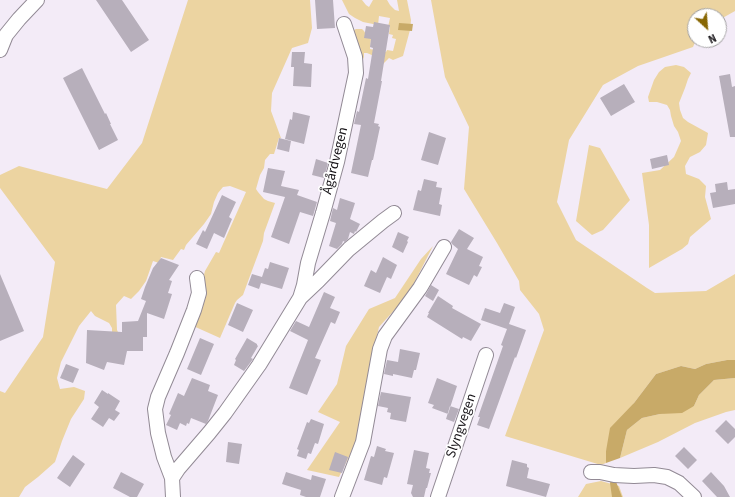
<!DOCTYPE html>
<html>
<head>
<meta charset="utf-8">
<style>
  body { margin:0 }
  #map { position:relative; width:735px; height:497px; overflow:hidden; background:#f3ebf7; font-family:"Source Sans 3",sans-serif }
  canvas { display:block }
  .north { position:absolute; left:687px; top:8px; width:40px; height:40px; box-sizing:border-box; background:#fff; border:1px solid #a2a1a2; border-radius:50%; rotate:154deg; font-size:11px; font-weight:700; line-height:16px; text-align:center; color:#161317 }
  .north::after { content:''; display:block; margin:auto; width:14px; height:18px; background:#886703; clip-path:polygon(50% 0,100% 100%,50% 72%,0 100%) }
</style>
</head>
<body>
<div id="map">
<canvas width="735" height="497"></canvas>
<div class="north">N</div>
</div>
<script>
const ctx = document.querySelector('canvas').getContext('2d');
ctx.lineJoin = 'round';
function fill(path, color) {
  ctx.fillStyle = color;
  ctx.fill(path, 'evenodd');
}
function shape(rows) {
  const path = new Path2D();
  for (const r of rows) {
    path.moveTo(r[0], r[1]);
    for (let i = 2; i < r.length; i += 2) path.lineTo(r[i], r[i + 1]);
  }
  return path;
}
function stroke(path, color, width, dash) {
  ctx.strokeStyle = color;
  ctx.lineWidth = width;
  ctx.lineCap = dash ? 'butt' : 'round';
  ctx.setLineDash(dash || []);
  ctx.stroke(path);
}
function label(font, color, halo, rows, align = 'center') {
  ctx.font = font + ' "Source Sans 3",sans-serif';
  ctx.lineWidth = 3.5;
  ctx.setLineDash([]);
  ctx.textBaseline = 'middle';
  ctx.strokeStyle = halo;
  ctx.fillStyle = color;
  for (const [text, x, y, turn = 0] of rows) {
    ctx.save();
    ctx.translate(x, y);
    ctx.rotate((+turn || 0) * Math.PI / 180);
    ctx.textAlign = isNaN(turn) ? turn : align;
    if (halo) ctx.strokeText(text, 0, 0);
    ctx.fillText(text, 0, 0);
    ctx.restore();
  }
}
fill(shape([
  [188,0,310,0,312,28,308,43,292,48,272,93,271,111,281,138,279,138,274,154,270,154,265,160,264,168,260,175,256,189,258,192,264,199,268,201,275,203,264,233,263,241,247,284,243,295,237,300,235,303,220,338,191,325,205,271,216,252,219,253,246,192,230,186,223,187,218,193,214,202,211,214,204,224,186,245,184,250,181,249,173,260,161,257,159,263,153,261,146,281,139,291,131,299,124,296,116,305,117,330,121,338,112,336,112,328,109,323,95,316,91,311,79,326,61,362,57,378,60,389,74,387,85,391,84,399,71,419,62,441,55,462,38,477,25,487,19,497,0,497,0,391,5,393,43,337,55,262,0,188,0,175,19,166,107,189,142,143],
  [342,0,362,0,366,5,369,7,373,0,387,0,390,5,395,10,399,11,397,0,407,0,411,20,410,30,403,56,393,60,389,58,383,64,374,56,367,53,364,53,364,57,362,61,352,31,356,29,362,29,364,31,367,36,371,38,370,49,386,52,387,50,393,51,396,39,392,38,393,35,389,34,390,27,388,27,390,18,379,16,378,25,363,22,355,18,349,14],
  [431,0,735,0,735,11,719,20,719,16,695,16,695,40,696,40,693,47,638,66,603,85,569,140,557,202,576,240,647,288,655,293,706,291,735,274,735,360,727,360,706,364,695,369,681,366,656,374,634,403,606,451,606,463,601,465,505,436,544,330,539,314,520,290,519,281,497,243,464,189,469,127,445,77],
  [676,65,684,67,691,73,688,79,685,88,679,103,680,110,683,118,688,122,708,133,706,145,700,152,690,157,685,166,686,174,699,179,706,186,705,197,711,219,690,237,688,244,682,249,649,268,649,225,642,173,660,170,674,157,681,141,678,132,674,126,671,116,670,110,667,105,657,102,649,102,648,97,654,80,659,72,665,67],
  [589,145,600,148,630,200,603,230,592,235,576,221],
  [433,246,408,295,379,327,368,374,359,436,339,477,307,470,340,422,318,412,337,384,346,346,369,309,395,298,421,259],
  [735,378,735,410,726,412,695,423,658,442,620,458,627,430,642,418,660,414,694,406,699,395,714,380],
  [601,481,619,486,623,497,578,497,586,484]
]), '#ecd4a1');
fill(shape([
  [399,23,413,24,412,31,398,30],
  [727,360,735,360,735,378,714,380,699,395,694,406,682,413,660,414,642,418,627,430,620,458,606,463,606,451,610,428,634,403,656,374,681,366,695,369,706,364],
  [615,479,622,497,612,497,610,483,611,480]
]), '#c8aa68');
fill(shape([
  [96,0,122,0,149,40,131,52],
  [315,0,333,0,335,28,317,29],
  [374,22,390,25,381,81,382,81,374,123,379,124,378,126,380,127,373,160,372,160,368,177,351,173,361,125,354,124,357,111,359,112,366,78,368,79,373,48,370,47,371,39,364,38,366,26,373,27],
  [292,52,305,52,304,63,312,64,311,87,293,86,294,67,291,67],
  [82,68,105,114,106,113,111,124,110,124,118,140,99,150,63,78],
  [730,74,732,87,735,86,735,137,730,137,719,76],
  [624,84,635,102,611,116,600,98],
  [293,112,310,116,304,144,285,139,290,119,292,120],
  [429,132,446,138,438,165,421,160],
  [279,138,291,141,289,152,277,149],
  [667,155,669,165,652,169,650,159],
  [316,159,328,163,324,178,312,175],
  [268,168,285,171,281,186,299,190,297,195,317,202,313,216,300,212,289,244,271,237,285,197,263,192],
  [424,179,437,182,436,187,442,188,439,204,442,205,440,216,413,210,418,190,421,191],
  [727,182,728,190,735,189,735,204,713,208,710,193,716,192,715,184],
  [222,195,236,202,229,217,232,219,224,238,214,233,207,249,196,244,203,230,205,232],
  [340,198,355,203,350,219,360,224,356,232,355,231,354,234,350,232,348,239,345,242,343,241,342,244,337,249,329,246,336,223,330,221,333,208,337,210],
  [459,229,474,238,467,249,483,257,479,266,482,267,477,277,474,275,469,285,446,274,458,249,452,244,451,242],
  [398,232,409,237,407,241,408,242,403,253,392,247],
  [383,257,397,265,391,279,387,277,380,293,364,286,371,270,376,273],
  [161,258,179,265,169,280,172,281,168,293,172,294,164,319,147,313,147,337,143,337,143,351,127,351,124,365,107,362,104,370,86,363,87,330,122,332,122,322,138,321,146,301,141,299,145,287,153,268],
  [270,262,289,268,282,289,261,283,259,289,248,285,252,274,262,277,265,268,268,269],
  [0,274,24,331,0,341],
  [431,285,439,290,433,301,425,296],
  [324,292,335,297,330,308,340,312,335,324,331,322,315,358,321,360,307,395,289,388,308,340,290,331,296,321,309,327],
  [438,296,453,306,452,308,481,324,471,341,463,337,462,339,427,317,429,313,428,313],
  [237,303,253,310,243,332,228,325],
  [504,303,515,307,509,324,526,330,516,358,515,357,489,429,477,425,480,417,478,417,503,346,501,345,507,329,481,320,485,308,500,313],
  [200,338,214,344,201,375,187,369],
  [247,338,257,344,257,345,258,346,251,358,253,359,244,371,234,365,236,360,235,359],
  [400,349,420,353,416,370,414,370,412,378,393,374,393,376,384,374,387,360,398,362],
  [66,364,79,369,73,383,60,378],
  [192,378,210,385,208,391,218,395,208,421,206,424,191,418,189,424,187,423,186,426,180,423,177,430,166,425,171,415,169,414,178,393,184,396],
  [437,378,457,386,448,414,432,408,434,405,428,403],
  [102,390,108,394,108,393,120,401,115,410,120,413,114,421,109,418,103,427,91,419,99,407,94,403],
  [381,392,411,397,406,422,390,419,391,413,387,412,388,408,378,406],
  [450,406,459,409,454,422,446,419],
  [311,419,324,424,318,444,315,443,311,454,308,453,306,459,297,456,299,450,297,449,307,422,309,423],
  [726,420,735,429,735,437,728,444,715,431],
  [228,442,242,444,239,464,226,462],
  [377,446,386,449,385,451,394,453,387,478,384,477,382,485,364,480,371,456,374,457],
  [684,447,697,460,688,469,675,456],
  [414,450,429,453,426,468,430,469,429,473,431,473,427,488,426,488,424,497,413,497,411,493,413,485,407,484],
  [335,452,348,457,342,473,329,470],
  [73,455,85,464,70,487,57,478],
  [512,460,527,464,527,467,529,468,527,478,550,484,546,497,506,486],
  [121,472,144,484,137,497,130,497,113,488],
  [286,472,311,480,312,475,326,479,320,497,306,497,300,495,301,490,282,484],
  [711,472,724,486,730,497,717,497,702,481]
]), '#b7afbb');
const street = shape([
  [0,50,6,35,19,19,37,0],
  [300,298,318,281,349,249,383,221,394,213],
  [591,472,600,472,614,475,634,476,654,475,667,477,679,483,694,497],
  [172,478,178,469,209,433,225,413,259,365,300,298,304,285,308,263,323,213,337,162,356,73,355,57,344,24],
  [173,497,172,478,164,457,158,433,155,409,158,397,177,353,194,310,199,293,197,278],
  [342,497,363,442,380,349,385,336,420,288,444,247],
  [438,497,486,355]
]);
stroke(street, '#928a95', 16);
stroke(street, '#fff', 14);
label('14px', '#161317', '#fff', [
  ["Ågårdvegen",336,161,-76],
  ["Slyngvegen",462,426,-71]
]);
</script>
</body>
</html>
